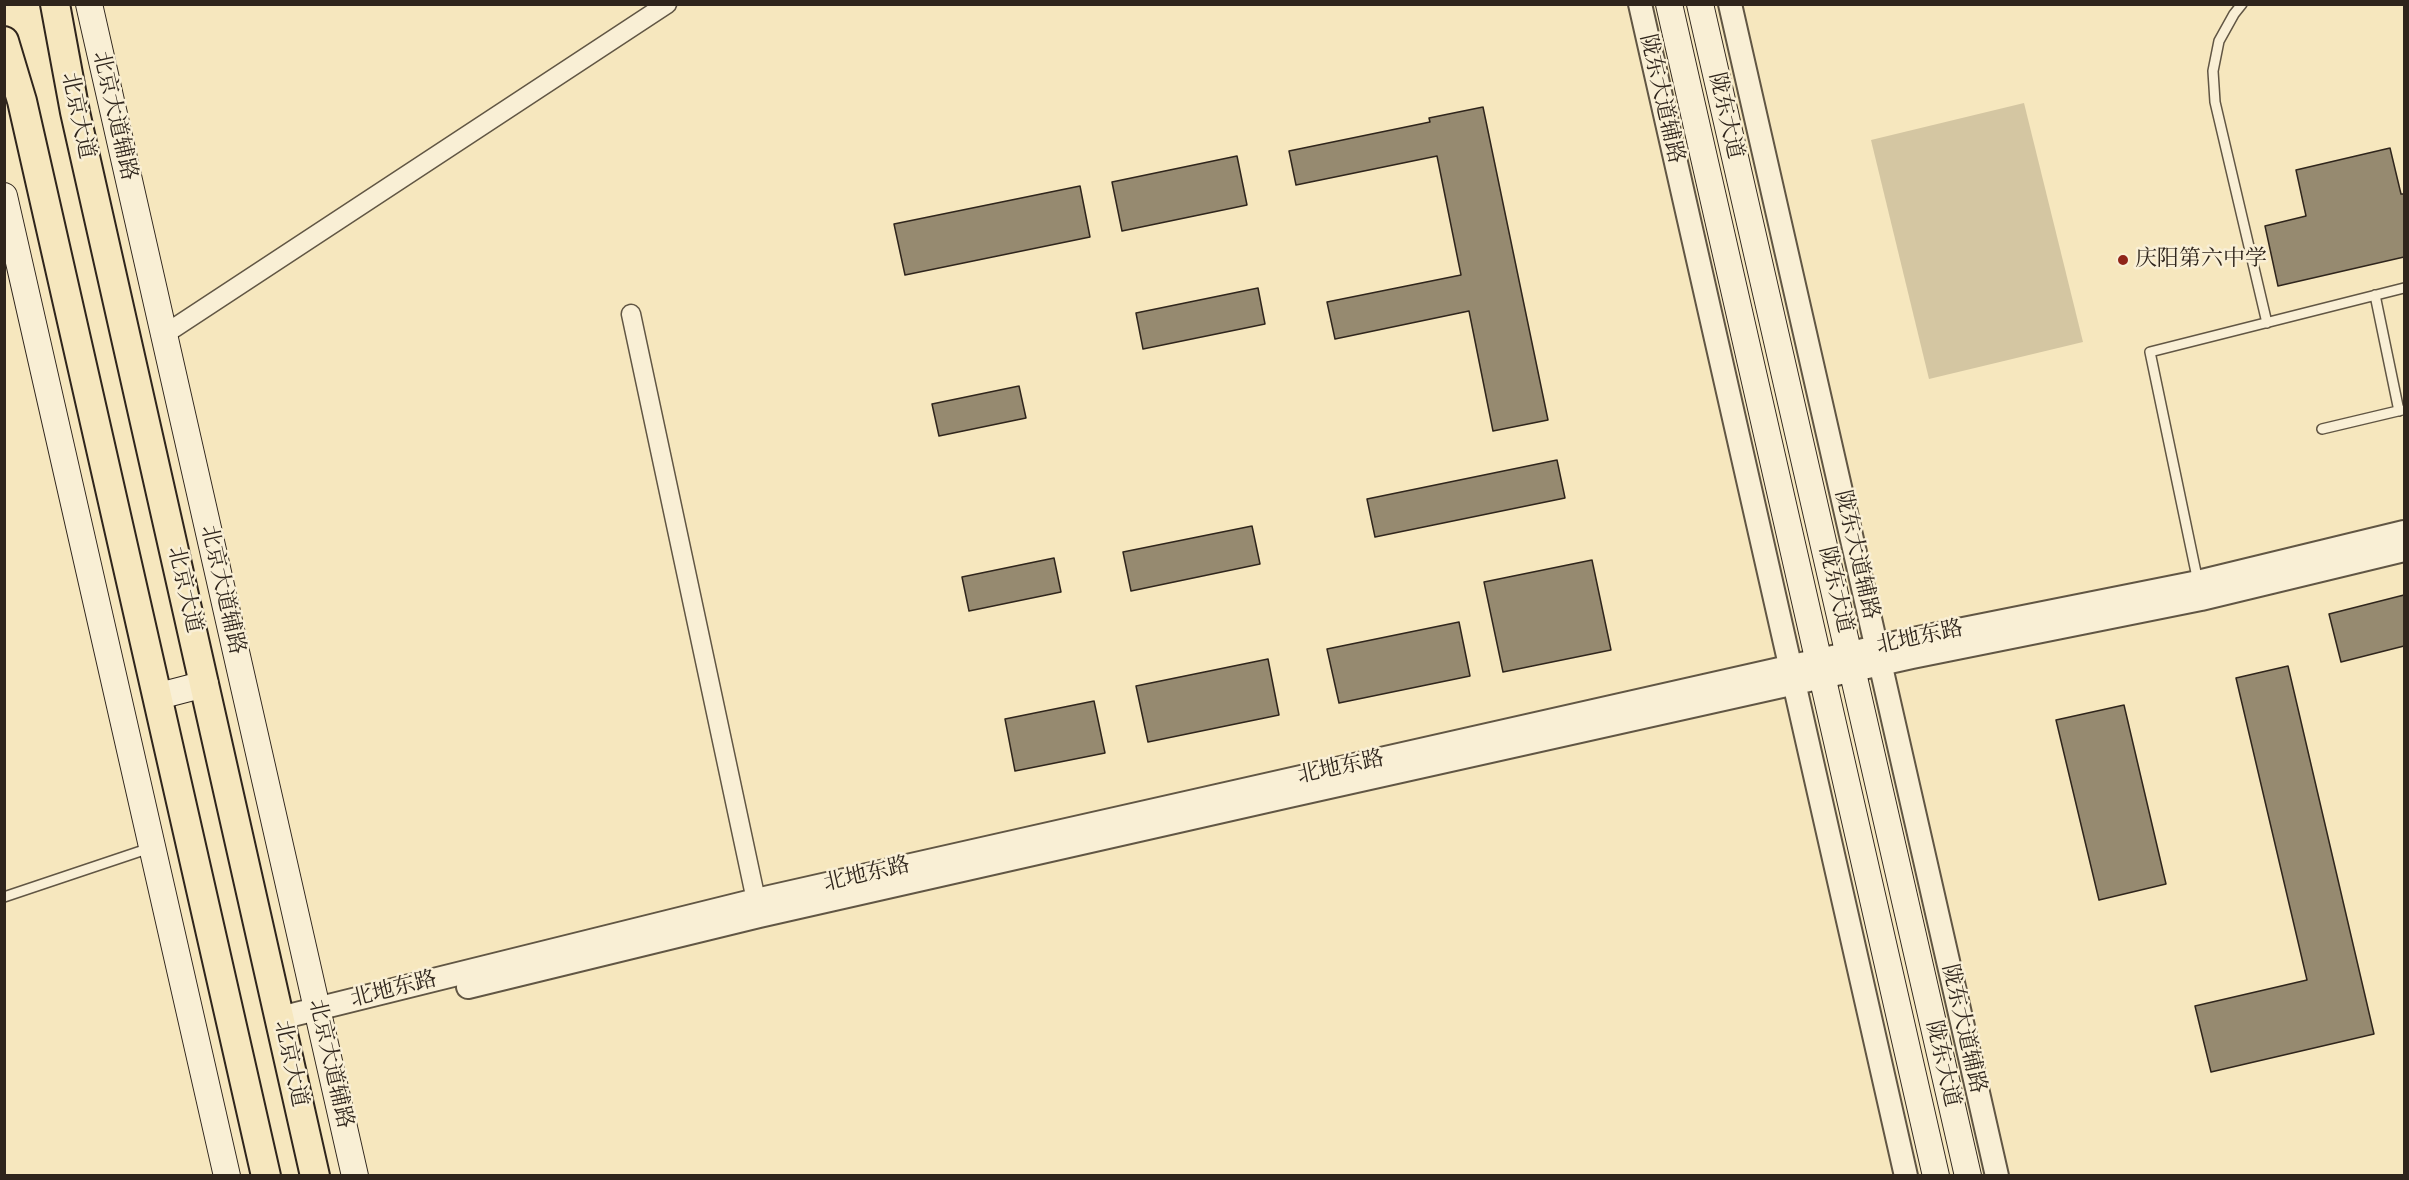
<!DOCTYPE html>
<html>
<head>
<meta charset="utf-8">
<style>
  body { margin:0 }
  #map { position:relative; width:2409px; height:1180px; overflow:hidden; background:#f6e7be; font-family:"Libre Bodoni",serif }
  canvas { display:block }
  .frame { position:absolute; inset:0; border:6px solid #2f251c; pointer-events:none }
</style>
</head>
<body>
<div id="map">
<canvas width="2409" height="1180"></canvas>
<div class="frame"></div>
</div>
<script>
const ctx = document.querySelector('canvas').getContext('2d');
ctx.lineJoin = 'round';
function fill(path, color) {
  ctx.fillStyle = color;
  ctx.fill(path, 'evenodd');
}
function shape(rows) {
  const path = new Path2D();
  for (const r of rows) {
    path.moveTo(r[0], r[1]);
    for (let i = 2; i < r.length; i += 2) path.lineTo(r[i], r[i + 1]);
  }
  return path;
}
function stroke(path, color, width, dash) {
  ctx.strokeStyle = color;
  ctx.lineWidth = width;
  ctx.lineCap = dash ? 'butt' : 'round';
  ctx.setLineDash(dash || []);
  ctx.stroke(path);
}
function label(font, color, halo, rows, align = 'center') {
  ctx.font = font + ' "Libre Bodoni","Noto Serif SC",serif';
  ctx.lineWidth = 5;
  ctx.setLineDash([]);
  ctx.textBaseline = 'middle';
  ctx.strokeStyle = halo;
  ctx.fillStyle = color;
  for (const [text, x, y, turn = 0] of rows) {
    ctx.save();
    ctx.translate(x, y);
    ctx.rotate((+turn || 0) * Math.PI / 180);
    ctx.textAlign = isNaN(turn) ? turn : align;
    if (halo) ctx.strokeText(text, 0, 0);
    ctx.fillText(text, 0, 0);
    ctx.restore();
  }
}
fill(shape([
  [2024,103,2083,342,1929,379,1871,140]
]), '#d4c6a2');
const building = shape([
  [1483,107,1548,420,1493,431,1469,311,1335,339,1327,302,1461,275,1437,156,1296,185,1289,151,1430,122,1429,118,1483,107],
  [2390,148,2401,194,2404,194,2404,257,2278,286,2265,226,2306,216,2296,170,2390,148],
  [1237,156,1247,205,1122,231,1112,182,1237,156],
  [1080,186,1090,237,905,275,894,224,1080,186],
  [1258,288,1265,324,1143,349,1136,313,1258,288],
  [1019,386,1026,418,939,436,932,404,1019,386],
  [1557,460,1565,498,1375,537,1367,499,1557,460],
  [1252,526,1260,564,1131,591,1123,552,1252,526],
  [1054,558,1061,592,969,611,962,577,1054,558],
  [1592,560,1611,650,1503,672,1484,582,1592,560],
  [2404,595,2404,646,2341,662,2329,614,2404,595],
  [1459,622,1470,676,1339,703,1327,649,1459,622],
  [1268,659,1279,715,1148,742,1136,686,1268,659],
  [2288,666,2374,1034,2211,1072,2195,1006,2307,980,2236,678,2288,666],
  [1094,701,1105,753,1015,771,1005,719,1094,701],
  [2124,705,2166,884,2099,900,2056,720,2124,705]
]);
fill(building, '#968a70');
stroke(building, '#2f251c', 1.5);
const service = shape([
  [2242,4,2234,14,2219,41,2213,71,2215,102,2267,323],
  [2375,295,2399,411],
  [2322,429,2402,410],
  [2198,582,2150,352,2404,288],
  [4,897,150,848]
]);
const minor = shape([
  [631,314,756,900],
  [165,334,667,4]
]);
const tertiary = shape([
  [1640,4,1906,1176],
  [1730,4,1997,1176],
  [468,987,759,916,1289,796,1912,657,2201,599,2404,550],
  [280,1018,756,900,1908,640,2198,582,2404,532]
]);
const secondary = shape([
  [89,4,355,1176],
  [1669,4,1936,1176],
  [1700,4,1968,1176],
  [4,196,227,1176],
  [159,696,205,684]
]);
const primary = shape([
  [55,4,75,112,315,1176],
  [4,41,22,101,266,1176]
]);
stroke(service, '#615644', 12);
stroke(minor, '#615644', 21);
stroke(tertiary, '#615644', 26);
stroke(secondary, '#2f251c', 28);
stroke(primary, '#2f251c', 32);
stroke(service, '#f9efd5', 9);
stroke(minor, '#f9efd5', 18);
stroke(tertiary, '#f9efd5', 22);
stroke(secondary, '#f9efd5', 26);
stroke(primary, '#f6e7be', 28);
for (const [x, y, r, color] of [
  [2123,260,6,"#8f2418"]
]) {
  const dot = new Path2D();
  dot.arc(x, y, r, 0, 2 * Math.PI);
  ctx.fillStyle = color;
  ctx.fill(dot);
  stroke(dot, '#f9efd5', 2);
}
label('22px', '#2f251c', '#f9efd5', [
  ["陇东大道辅路",1661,99,77],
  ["北京大道",77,116,78],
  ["北京大道辅路",114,116,77],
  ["陇东大道",1725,116,77],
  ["陇东大道辅路",1856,555,77],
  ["北京大道",184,590,77],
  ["北京大道辅路",222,590,77],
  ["陇东大道",1835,590,77],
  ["北地东路",1920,638,-12],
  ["北地东路",1341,768,-12],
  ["北地东路",867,875,-13],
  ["北地东路",394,990,-14],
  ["陇东大道辅路",1963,1029,77],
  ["北京大道",290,1064,78],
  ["北京大道辅路",330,1064,77],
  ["陇东大道",1942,1064,77]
]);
label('22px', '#2f251c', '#f9efd5', [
  ["庆阳第六中学",2135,260]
], 'left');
</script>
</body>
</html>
